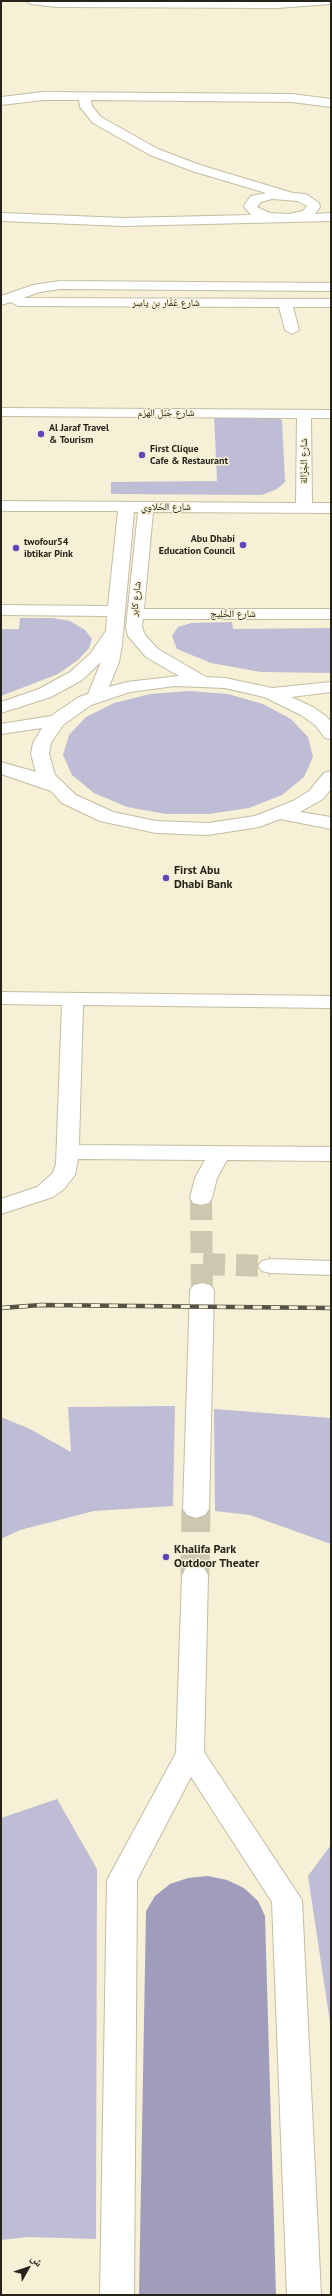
<!DOCTYPE html>
<html>
<head>
<meta charset="utf-8">
<style>
  body { margin:0 }
  #map { position:relative; width:332px; height:2296px; overflow:hidden; background:#f6f1d6; font-family:"PT Sans","Noto Naskh Arabic",sans-serif }
  canvas { display:block }
  .frame { position:absolute; inset:0; border:2px solid #26241a; pointer-events:none }
  .north { position:absolute; left:8px; top:2248px; width:40px; height:40px; -webkit-text-stroke:3px #f6f1d6; paint-order:stroke; rotate:50deg; font-size:11px; font-weight:700; line-height:16px; text-align:center; color:#26241a }
  .north::after { content:''; display:block; margin:auto; width:14px; height:18px; background:#26241a; clip-path:polygon(50% 0,100% 100%,50% 72%,0 100%) }
</style>
</head>
<body>
<div id="map">
<canvas width="332" height="2296"></canvas>
<div class="frame"></div>
<div class="north">ش</div>
</div>
<script>
const ctx = document.querySelector('canvas').getContext('2d');
ctx.lineJoin = 'round';
function fill(path, color) {
  ctx.fillStyle = color;
  ctx.fill(path, 'evenodd');
}
function shape(rows) {
  const path = new Path2D();
  for (const r of rows) {
    path.moveTo(r[0], r[1]);
    for (let i = 2; i < r.length; i += 2) path.lineTo(r[i], r[i + 1]);
  }
  return path;
}
function stroke(path, color, width, dash) {
  ctx.strokeStyle = color;
  ctx.lineWidth = width;
  ctx.lineCap = dash ? 'butt' : 'round';
  ctx.setLineDash(dash || []);
  ctx.stroke(path);
}
function label(font, color, halo, rows, align = 'center') {
  ctx.font = font + ' "PT Sans","Noto Naskh Arabic",sans-serif';
  ctx.lineWidth = 3;
  ctx.setLineDash([]);
  ctx.textBaseline = 'middle';
  ctx.strokeStyle = halo;
  ctx.fillStyle = color;
  for (const [text, x, y, turn = 0] of rows) {
    ctx.save();
    ctx.translate(x, y);
    ctx.rotate((+turn || 0) * Math.PI / 180);
    ctx.textAlign = isNaN(turn) ? turn : align;
    if (halo) ctx.strokeText(text, 0, 0);
    ctx.fillText(text, 0, 0);
    ctx.restore();
  }
}
fill(shape([
  [214,414,272,415,282,420,285,482,277,489,262,495,111,494,111,482,217,481],
  [20,618,53,618,70,621,85,630,92,639,89,648,78,660,58,674,1,696,1,629,19,629],
  [232,622,233,629,331,628,331,673,261,672,211,663,177,649,172,636,178,627,191,623],
  [189,691,228,694,263,704,291,719,308,737,313,757,304,777,282,795,249,808,209,814,166,814,127,807,94,793,72,775,63,755,69,735,86,717,114,703,150,694],
  [175,1406,173,1506,94,1511,20,1530,1,1539,1,1417,30,1429,71,1452,68,1407],
  [214,1409,331,1418,331,1544,250,1515,215,1511],
  [57,1799,97,1869,96,2239,27,2237,1,2240,1,1818],
  [331,1845,331,2029,308,1876]
]), '#bfbcd5');
fill(shape([
  [208,1876,227,1880,244,1888,258,1901,265,1916,276,2295,139,2295,146,1911,155,1896,170,1884,188,1878]
]), '#a09dbc');
stroke(shape([
  [201,1198,202,1290],
  [203,1264,270,1266]
]), '#ccc8b0', 22, [22, 11]);
stroke(shape([
  [195,1575,196,1509]
]), '#ccc8b0', 29, [29, 14]);
const minor = shape([
  [26,1,331,1,331,4,277,8,56,7,31,4,26,1],
  [43,92,292,94,331,99,331,107,292,102,91,100,92,106,101,117,158,149,200,165,293,193,306,194,319,203,320,207,315,214,331,213,331,221,124,226,1,221,1,213,124,218,251,215,244,207,245,204,251,196,266,193,192,171,150,155,93,123,80,107,79,100,43,100,1,105,1,97,43,92],
  [272,199,298,201,307,206,303,211,289,214,270,213,257,207,261,202,272,199],
  [60,281,331,283,331,291,60,289,40,292,23,298,331,299,331,307,293,307,299,330,292,334,285,330,279,307,18,306,11,302,1,305,1,296,33,285,60,281],
  [1,408,331,410,331,418,311,418,312,503,331,503,331,513,153,512,144,609,331,609,331,619,143,619,142,627,145,635,158,649,206,677,225,678,272,688,331,682,331,692,291,697,313,707,327,717,331,722,331,739,325,738,315,725,301,715,264,697,225,688,175,686,130,692,91,705,63,725,51,743,49,754,55,775,76,795,113,812,156,821,208,823,255,816,293,801,309,791,324,773,331,771,331,789,323,799,300,812,331,817,331,829,280,819,259,827,208,835,156,833,100,821,62,803,51,791,1,774,1,762,36,772,31,754,33,743,42,728,1,734,1,724,51,716,79,697,88,694,101,662,82,680,51,697,1,713,1,702,39,689,70,672,90,654,106,631,107,616,1,615,1,605,108,606,118,511,1,511,1,501,296,503,297,418,1,416,1,408],
  [134,512,138,512,126,627,128,636,146,657,179,676,127,682,109,687,119,662,122,644,134,512],
  [1,992,331,996,331,1008,83,1005,79,1145,331,1147,331,1161,227,1160,217,1178,212,1198,209,1203,201,1205,193,1203,190,1198,195,1178,205,1160,78,1159,75,1175,64,1189,53,1197,1,1214,1,1199,37,1187,53,1173,56,1164,62,1005,1,1004,1,992],
  [270,1259,331,1261,331,1275,270,1273,262,1271,258,1266,262,1261,270,1259],
  [202,1283,210,1285,214,1290,209,1509,205,1515,196,1518,187,1515,183,1509,190,1290,194,1285,202,1283],
  [195,1566,204,1568,208,1575,204,1752,302,1900,321,2295,287,2295,272,1902,191,1777,137,1880,134,2295,100,2295,107,1880,176,1753,182,1575,186,1568,195,1566]
]);
stroke(minor, '#c2bda3', 2);
fill(minor, '#fff');
const rail = shape([
  [1,1308,41,1305,331,1308]
]);
stroke(rail, '#555345', 4.5);
stroke(rail, '#f6f1d6', 3, [9]);
for (const [x, y, r, color] of [
  [41,434,4,"#6444bd"],
  [142,455,4,"#6444bd"],
  [243,545,4,"#6444bd"],
  [16,548,4,"#6444bd"],
  [166,878,4,"#6444bd"],
  [166,1557,4,"#6444bd"]
]) {
  const dot = new Path2D();
  dot.arc(x, y, r, 0, 2 * Math.PI);
  ctx.fillStyle = color;
  ctx.fill(dot);
  stroke(dot, '#f6f1d6', 1.5);
}
label('10px', '#26241a', '#f6f1d6', [
  ["شارع عَمَّار بن ياسِر",166,303],
  ["شارع جَبَل الهَزم",166,413],
  ["شارع الجَزَالة",304,461,-90],
  ["شارع الحَلاوِي",166,507],
  ["شارع كابر",136,599,-84],
  ["شارع الخَلِيج",233,614]
]);
label('bold 10px', '#26241a', '#f6f1d6', [
  ["Al Jaraf Travel",49,428],
  ["& Tourism",49,440],
  ["First Clique",150,449],
  ["Cafe & Restaurant",150,461],
  ["Abu Dhabi",235,539,"right"],
  ["Education Council",235,551,"right"],
  ["twofour54",24,542],
  ["ibtikar Pink",24,554]
], 'left');
label('bold 12px', '#26241a', '#f6f1d6', [
  ["First Abu",174,871],
  ["Dhabi Bank",174,885],
  ["Khalifa Park",174,1550],
  ["Outdoor Theater",174,1564]
], 'left');
</script>
</body>
</html>
